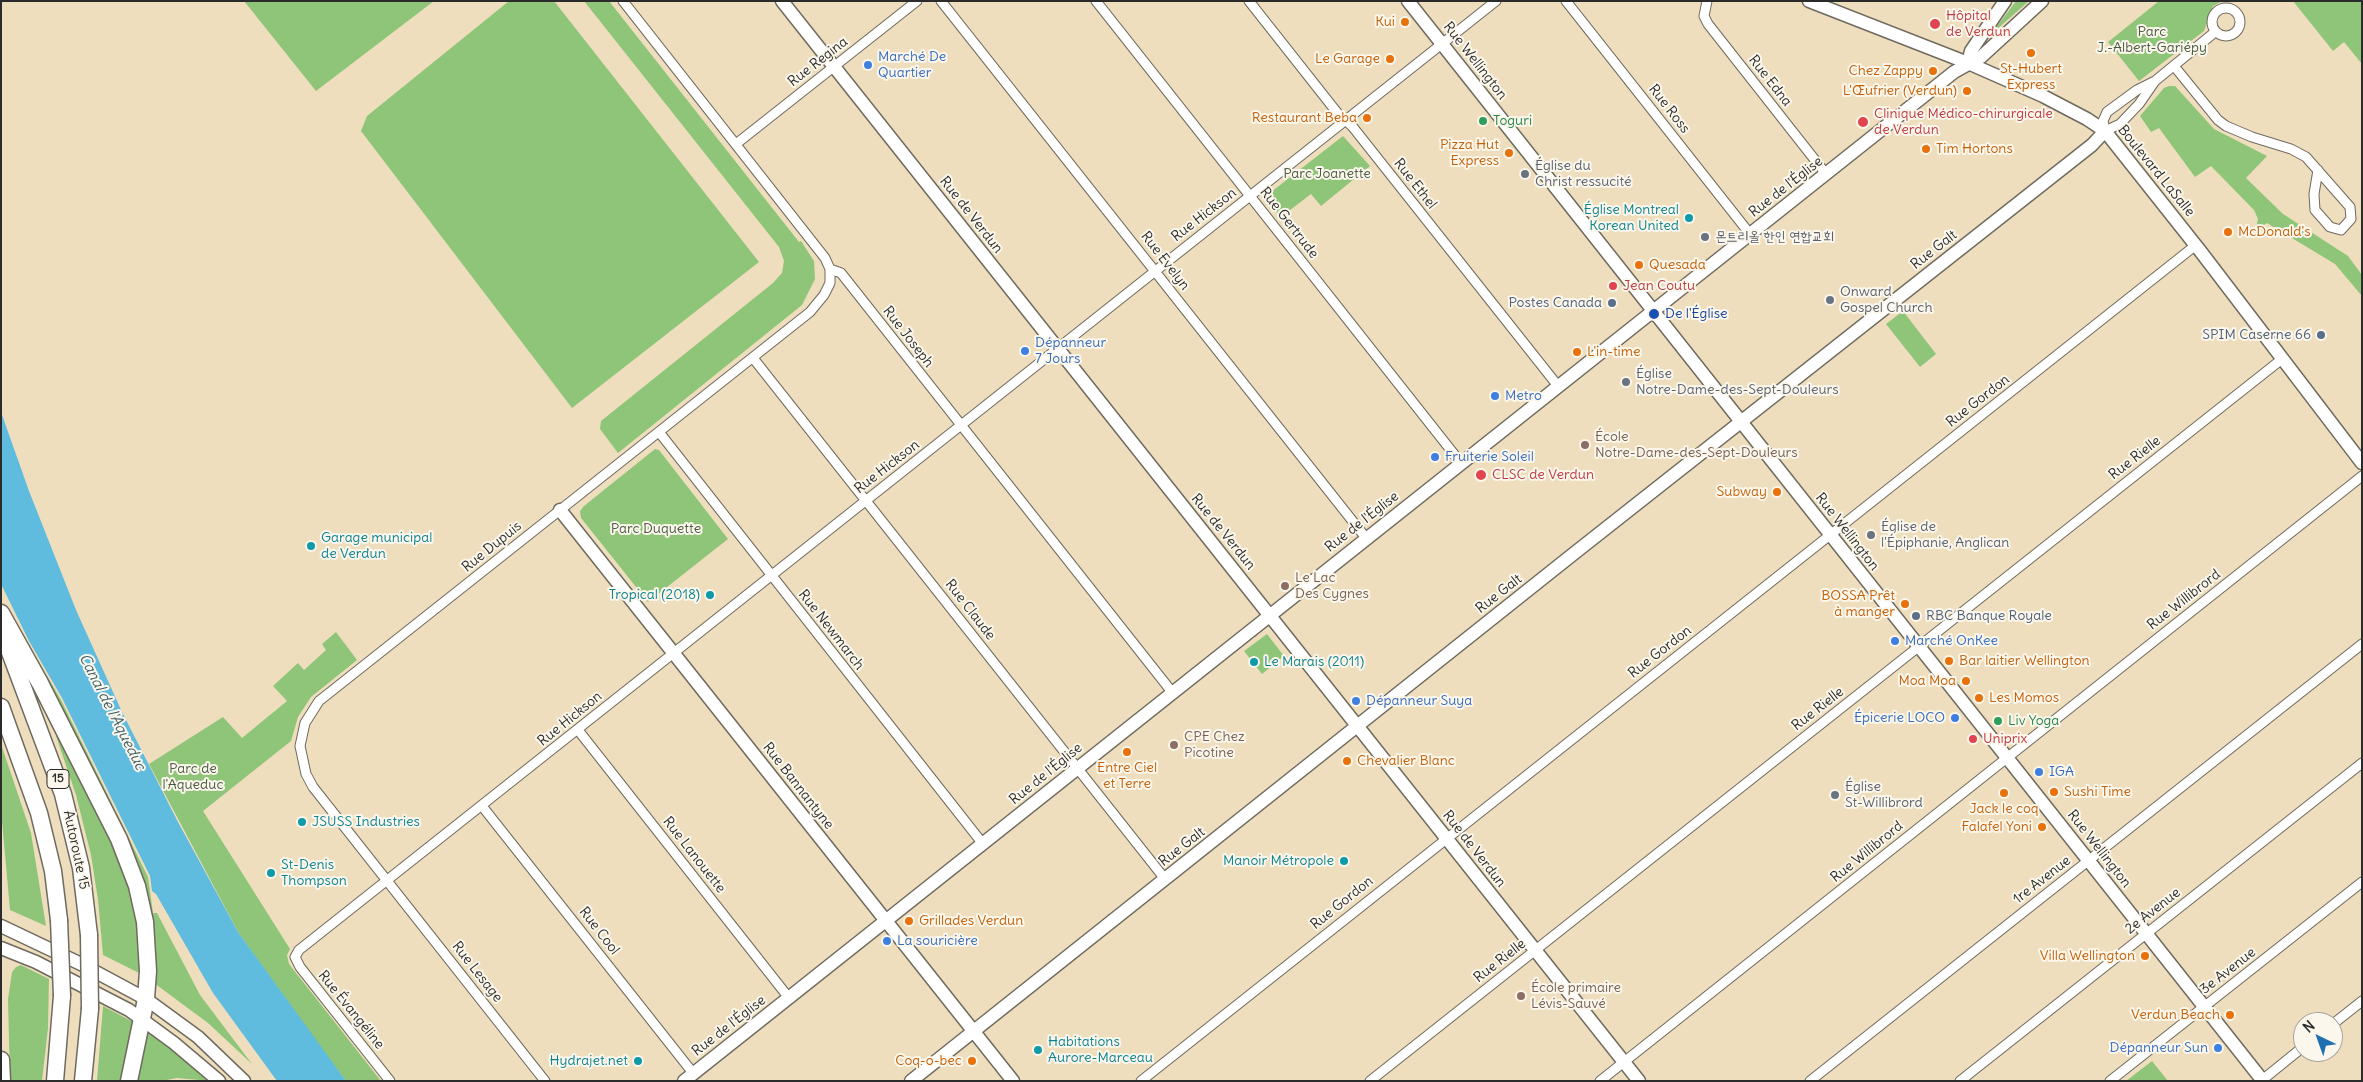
<!DOCTYPE html>
<html>
<head>
<meta charset="utf-8">
<style>
  body { margin:0 }
  #map { position:relative; width:2363px; height:1082px; overflow:hidden; background:#eedebd; font-family:Delius,sans-serif }
  canvas { display:block }
  .frame { position:absolute; inset:0; border:2px solid #2b2b2b; pointer-events:none }
  .north { position:absolute; left:2293px; top:1012px; width:50px; height:50px; box-sizing:border-box; background:#fbf7ec; border:1px solid #a8a59f; border-radius:50%; rotate:318deg; font-size:14px; font-weight:700; line-height:20px; text-align:center; color:#2b2b2b }
  .north::after { content:''; display:block; margin:auto; width:18px; height:22px; background:#1f6fb2; clip-path:polygon(50% 0,100% 100%,50% 72%,0 100%) }
</style>
</head>
<body>
<div id="map">
<canvas width="2363" height="1082"></canvas>
<div class="frame"></div>
<div class="north">N</div>
</div>
<script>
const ctx = document.querySelector('canvas').getContext('2d');
ctx.lineJoin = 'round';
function fill(path, color) {
  ctx.fillStyle = color;
  ctx.fill(path, 'evenodd');
}
function shape(rows) {
  const path = new Path2D();
  for (const r of rows) {
    if (r.length === 3) {
      path.moveTo(r[0] + r[2], r[1]);
      path.arc(r[0], r[1], r[2], 0, 2 * Math.PI);
      continue;
    }
    path.moveTo(r[0], r[1]);
    for (let i = 2; i < r.length; i += 2) path.lineTo(r[i], r[i + 1]);
  }
  return path;
}
function stroke(path, color, width, dash) {
  ctx.strokeStyle = color;
  ctx.lineWidth = width;
  ctx.lineCap = dash ? 'butt' : 'round';
  ctx.setLineDash(dash || []);
  ctx.stroke(path);
}
function label(font, color, halo, rows, align = 'center') {
  ctx.font = font + ' Delius,"Poor Story",sans-serif';
  ctx.lineWidth = 4;
  ctx.setLineDash([]);
  ctx.textBaseline = 'middle';
  ctx.strokeStyle = halo;
  ctx.fillStyle = color;
  for (const [text, x, y, turn = 0] of rows) {
    ctx.save();
    ctx.translate(x, y);
    ctx.rotate((+turn || 0) * Math.PI / 180);
    ctx.textAlign = isNaN(turn) ? turn : align;
    if (halo) ctx.strokeText(text, 0, 0);
    ctx.fillText(text, 0, 0);
    ctx.restore();
  }
}
fill(shape([
  [244,1,434,1,316,91],
  [509,1,554,1,759,262,572,408,361,131,367,116],
  [584,1,609,1,799,242,801,241,814,261,815,279,802,305,618,453,600,429,601,421,773,283,782,273,784,261,779,247],
  [2016,1,2029,1,1995,31,1995,29],
  [2159,1,2222,1,2213,6,2204,31,2139,81,2108,42],
  [2293,1,2362,1,2362,64,2344,42,2333,51],
  [2169,86,2175,86,2214,129,2267,156,2246,178,2283,214,2348,256,2362,275,2362,296,2335,264,2267,223,2255,231,2258,219,2254,210,2211,166,2195,177,2159,128,2151,132,2140,116,2164,88],
  [1343,136,1370,166,1321,206,1311,194,1281,217,1265,199,1266,196],
  [1903,311,1936,354,1920,367,1886,324],
  [655,449,659,450,728,539,648,602,581,518,580,511,584,506],
  [336,632,357,660,311,697,298,717,291,741,203,811,290,949,287,955,289,964,381,1081,346,1081,310,1033,238,932,149,764,223,717,242,738,287,701,273,686,298,663,304,670,326,650,322,644],
  [23,634,61,700,148,877,153,913,157,913,200,995,252,1064,208,1023,154,983,152,935,49,688],
  [1267,634,1284,656,1262,674,1244,651],
  [60,734,115,843,137,907,143,975,103,955,98,900,91,855,76,795,56,736],
  [1,744,31,833,46,926,10,910,1,810],
  [21,965,49,979,48,1028,42,1081,10,1081,8,999,12,972,16,967],
  [103,1006,135,1023,125,1081,97,1081],
  [147,1032,169,1046,210,1081,177,1078,161,1081,135,1081],
  [2152,1061,2168,1081,2126,1081]
]), '#8fc578');
fill(shape([
  [1,412,29,491,76,610,122,712,178,822,238,932,346,1081,277,1081,213,993,156,894,152,891,150,876,62,698,29,641,1,584]
]), '#60bcde');
const street = shape([
  [941,1,1366,538],
  [1096,1,1461,463],
  [1249,1,1339,115,1352,126,1558,386],
  [1566,1,1750,234],
  [1707,1,1704,16,1708,24,1826,174],
  [2226,22,14],
  [2174,66,2218,120,2226,126,2252,137,2291,149,2306,157,2350,207,2351,219,2341,230,2330,227,2315,210,2314,194,2318,170],
  [2155,81,2139,104,2120,124,2105,131,2103,121,2107,112,2137,90,2155,81,2215,32],
  [736,144,917,1],
  [830,269,841,273,1172,692],
  [753,358,1165,879],
  [659,432,983,844],
  [578,730,789,998],
  [482,806,693,1073],
  [2333,1024,2362,1001],
  [390,1081,300,967,295,957,299,950,1496,1],
  [545,1081,313,787,306,774,300,746,305,723,319,701,810,312,824,295,830,283,830,269,825,258,623,1],
  [1141,1081,2196,245],
  [1370,1081,2282,359],
  [1600,1081,2362,476],
  [1810,1081,2362,644],
  [1960,1081,2362,763],
  [2110,1081,2362,882],
  [2261,1081,2303,1047]
]);
const secondary = shape([
  [782,1,1639,1081],
  [1408,1,2263,1081],
  [1809,1,1968,63,2043,96,2087,119,2105,131,2201,252,2362,463],
  [1968,63,1971,51,2005,1],
  [560,510,1013,1081],
  [1,926,81,964,146,999,198,1037,244,1081],
  [1,948,36,962,129,1010,174,1043,219,1081],
  [684,1081,1954,72,1981,57,2042,1],
  [911,1081,1572,555,2092,145,2105,131]
]);
const highway = shape([
  [1,613,40,683,119,839,137,886,145,922,148,971,146,999,129,1081],
  [2,631,63,794,81,868,89,935],
  [1,707,39,813,53,871,59,920],
  [1,1060,2,1081],
  [55,1081,62,996],
  [83,1081,90,1009]
]);
stroke(street, '#6f6a5e', 11);
stroke(secondary, '#6f6a5e', 15);
stroke(highway, '#6f6a5e', 19);
stroke(street, '#fff', 9);
stroke(secondary, '#fff', 12);
stroke(highway, '#fff', 16);
const highwayBridge = shape([
  [59,920,62,996],
  [89,935,90,1009]
]);
stroke(highwayBridge, '#6f6a5e', 19, []);
stroke(highwayBridge, '#fff', 16);
for (const [x, y, r, color] of [
  [1405,22,5,"#e8710a"],
  [1935,24,6,"#e0444e"],
  [2031,53,5,"#e8710a"],
  [1390,59,5,"#e8710a"],
  [868,65,5,"#3f7fe0"],
  [1933,71,5,"#e8710a"],
  [1967,91,5,"#e8710a"],
  [1367,118,5,"#e8710a"],
  [1483,121,5,"#2e9e5b"],
  [1863,122,6,"#e0444e"],
  [1926,149,5,"#e8710a"],
  [1509,153,5,"#e8710a"],
  [1525,174,5,"#6b7280"],
  [1689,218,5,"#0f9aa8"],
  [2228,232,5,"#e8710a"],
  [1705,237,5,"#6b7280"],
  [1639,265,5,"#e8710a"],
  [1613,286,5,"#e0444e"],
  [1830,300,5,"#6b7280"],
  [1612,303,5,"#5c6f8a"],
  [1654,314,6,"#1a4fb4"],
  [2321,335,5,"#5c6f8a"],
  [1025,351,5,"#3f7fe0"],
  [1577,352,5,"#e8710a"],
  [1626,382,5,"#6b7280"],
  [1495,396,5,"#3f7fe0"],
  [1585,445,5,"#8d6e63"],
  [1435,457,5,"#3f7fe0"],
  [1481,475,6,"#e0444e"],
  [1777,492,5,"#e8710a"],
  [1871,535,5,"#6b7280"],
  [311,546,5,"#0f9aa8"],
  [1285,586,5,"#8d6e63"],
  [710,595,5,"#0f9aa8"],
  [1905,604,5,"#e8710a"],
  [1916,616,5,"#5c6f8a"],
  [1895,641,5,"#3f7fe0"],
  [1949,661,5,"#e8710a"],
  [1254,662,5,"#0f9aa8"],
  [1966,681,5,"#e8710a"],
  [1979,698,5,"#e8710a"],
  [1356,701,5,"#3f7fe0"],
  [1955,718,5,"#3f7fe0"],
  [1998,721,5,"#2e9e5b"],
  [1973,739,5,"#e0444e"],
  [1174,745,5,"#8d6e63"],
  [1127,752,5,"#e8710a"],
  [1347,761,5,"#e8710a"],
  [2039,772,5,"#3f7fe0"],
  [2054,792,5,"#e8710a"],
  [2004,793,5,"#e8710a"],
  [1835,795,5,"#6b7280"],
  [302,822,5,"#0f9aa8"],
  [2042,827,5,"#e8710a"],
  [1344,861,5,"#0f9aa8"],
  [271,873,5,"#0f9aa8"],
  [909,921,5,"#e8710a"],
  [887,941,5,"#3f7fe0"],
  [2145,956,5,"#e8710a"],
  [1521,996,5,"#8d6e63"],
  [2230,1015,5,"#e8710a"],
  [2218,1048,5,"#3f7fe0"],
  [1038,1050,5,"#0f9aa8"],
  [638,1061,5,"#0f9aa8"],
  [972,1061,5,"#e8710a"]
]) {
  const dot = new Path2D();
  dot.arc(x, y, r, 0, 2 * Math.PI);
  ctx.fillStyle = color;
  ctx.fill(dot);
  stroke(dot, '#fbf7ec', 2);
}
for (const [x, y, w] of [
  [58,779,22]
]) {
  const box = new Path2D();
  box.roundRect(x - w / 2, y - 9.5, w, 19, 4);
  ctx.fillStyle = '#fbf7ec';
  ctx.fill(box);
  stroke(box, '#2b2b2b', 1);
}
label('bold 12px', '#2b2b2b', null, [
  ["15",58,779]
]);
label('14px', '#be3a42', '#fbf7ec', [
  ["Hôpital",1946,16],
  ["de Verdun",1946,32],
  ["Clinique Médico-chirurgicale",1874,114],
  ["de Verdun",1874,130],
  ["Jean Coutu",1623,286],
  ["CLSC de Verdun",1492,475],
  ["Uniprix",1983,739]
], 'left');
label('14px', '#c56008', '#fbf7ec', [
  ["Kui",1395,22],
  ["Le Garage",1380,59],
  ["St-Hubert",2031,69,"center"],
  ["Express",2031,85,"center"],
  ["Chez Zappy",1923,71],
  ["L'Œufrier (Verdun)",1957,91],
  ["Restaurant Beba",1357,118],
  ["Pizza Hut",1499,145],
  ["Express",1499,161],
  ["Tim Hortons",1936,149,"left"],
  ["McDonald's",2238,232,"left"],
  ["Quesada",1649,265,"left"],
  ["L'in-time",1587,352,"left"],
  ["Subway",1767,492],
  ["BOSSA Prêt",1895,596],
  ["à manger",1895,612],
  ["Bar laitier Wellington",1959,661,"left"],
  ["Moa Moa",1956,681],
  ["Les Momos",1989,698,"left"],
  ["Chevalier Blanc",1357,761,"left"],
  ["Entre Ciel",1127,768,"center"],
  ["et Terre",1127,784,"center"],
  ["Sushi Time",2064,792,"left"],
  ["Jack le coq",2004,809,"center"],
  ["Falafel Yoni",2032,827],
  ["Grillades Verdun",919,921,"left"],
  ["Villa Wellington",2135,956],
  ["Verdun Beach",2220,1015],
  ["Coq-o-bec",962,1061]
], 'right');
label('14px', '#495942', '#fbf7ec', [
  ["Parc",2152,32],
  ["J.-Albert-Gariépy",2152,48],
  ["Parc Joanette",1327,174],
  ["Parc Duquette",656,529],
  ["Parc de",193,769],
  ["l'Aqueduc",193,785]
]);
label('14px', '#366cbe', '#fbf7ec', [
  ["Marché De",878,57],
  ["Quartier",878,73],
  ["Dépanneur",1035,343],
  ["7 Jours",1035,359],
  ["Metro",1505,396],
  ["Fruiterie Soleil",1445,457],
  ["Marché OnKee",1905,641],
  ["Dépanneur Suya",1366,701],
  ["Épicerie LOCO",1945,718,"right"],
  ["IGA",2049,772],
  ["La souricière",897,941],
  ["Dépanneur Sun",2208,1048,"right"]
], 'left');
label('14px', '#2b2b2b', '#fbf7ec', [
  ["Rue Wellington",1475,61,52],
  ["Rue Regina",818,62,-38],
  ["Rue Edna",1770,81,52],
  ["Rue Ross",1669,109,52],
  ["Boulevard LaSalle",2156,171,51],
  ["Rue Ethel",1415,184,52],
  ["Rue de l'Église",1786,187,-38],
  ["Rue de Verdun",971,215,52],
  ["Rue Hickson",1204,215,-38],
  ["Rue Gertrude",1289,223,52],
  ["Rue Galt",1934,250,-38],
  ["Rue Evelyn",1165,261,52],
  ["Rue Joseph",908,337,52],
  ["Rue Gordon",1978,401,-38],
  ["Rue Rielle",2135,458,-38],
  ["Rue Hickson",887,467,-38],
  ["Rue de l'Église",1362,522,-38],
  ["Rue de Verdun",1223,532,51],
  ["Rue Wellington",1847,532,52],
  ["Rue Dupuis",492,547,-39],
  ["Rue Galt",1499,594,-38],
  ["Rue Willibrord",2184,600,-38],
  ["Rue Claude",970,610,52],
  ["Rue Newmarch",831,630,52],
  ["Rue Gordon",1660,652,-38],
  ["Rue Rielle",1818,709,-38],
  ["Rue Hickson",570,719,-39],
  ["Rue de l'Église",1046,774,-39],
  ["Rue Bannantyne",798,786,52],
  ["Rue Galt",1182,847,-38],
  ["Rue de Verdun",1474,849,52],
  ["Rue Wellington",2099,849,52],
  ["Autoroute 15",76,850,78],
  ["Rue Willibrord",1867,852,-39],
  ["Rue Lanouette",694,855,52],
  ["1re Avenue",2042,880,-38],
  ["Rue Gordon",1342,903,-39],
  ["2e Avenue",2153,911,-38],
  ["Rue Cool",599,931,52],
  ["Rue Rielle",1500,961,-38],
  ["3e Avenue",2228,971,-38],
  ["Rue Lesage",477,972,52],
  ["Rue Évangéline",351,1010,51],
  ["Rue de l'Église",729,1026,-38]
]);
label('14px', '#27864d', '#fbf7ec', [
  ["Toguri",1493,121],
  ["Liv Yoga",2008,721]
], 'left');
label('14px', '#5b616d', '#fbf7ec', [
  ["Église du",1535,166],
  ["Christ ressucité",1535,182],
  ["몬트리올 한인 연합교회",1715,237],
  ["Onward",1840,292],
  ["Gospel Church",1840,308],
  ["Église",1636,374],
  ["Notre-Dame-des-Sept-Douleurs",1636,390],
  ["Église de",1881,527],
  ["l'Épiphanie, Anglican",1881,543],
  ["Église",1845,787],
  ["St-Willibrord",1845,803]
], 'left');
label('14px', '#0d838f', '#fbf7ec', [
  ["Église Montreal",1679,210,"right"],
  ["Korean United",1679,226,"right"],
  ["Garage municipal",321,538],
  ["de Verdun",321,554],
  ["Tropical (2018)",700,595,"right"],
  ["Le Marais (2011)",1264,662],
  ["JSUSS Industries",312,822],
  ["Manoir Métropole",1334,861,"right"],
  ["St-Denis",281,865],
  ["Thompson",281,881],
  ["Habitations",1048,1042],
  ["Aurore-Marceau",1048,1058],
  ["Hydrajet.net",628,1061,"right"]
], 'left');
label('14px', '#4e5e75', '#fbf7ec', [
  ["Postes Canada",1602,303],
  ["SPIM Caserne 66",2311,335],
  ["RBC Banque Royale",1926,616,"left"]
], 'right');
label('14px', '#164399', '#fbf7ec', [
  ["De l'Église",1665,314]
], 'left');
label('14px', '#785e54', '#fbf7ec', [
  ["École",1595,437],
  ["Notre-Dame-des-Sept-Douleurs",1595,453],
  ["Le Lac",1295,578],
  ["Des Cygnes",1295,594],
  ["CPE Chez",1184,737],
  ["Picotine",1184,753],
  ["École primaire",1531,988],
  ["Lévis-Sauvé",1531,1004]
], 'left');
label('italic 15px', '#3e5e6a', '#fbf7ec', [
  ["Canal de l'Aqueduc",112,712,63]
]);
</script>
</body>
</html>
